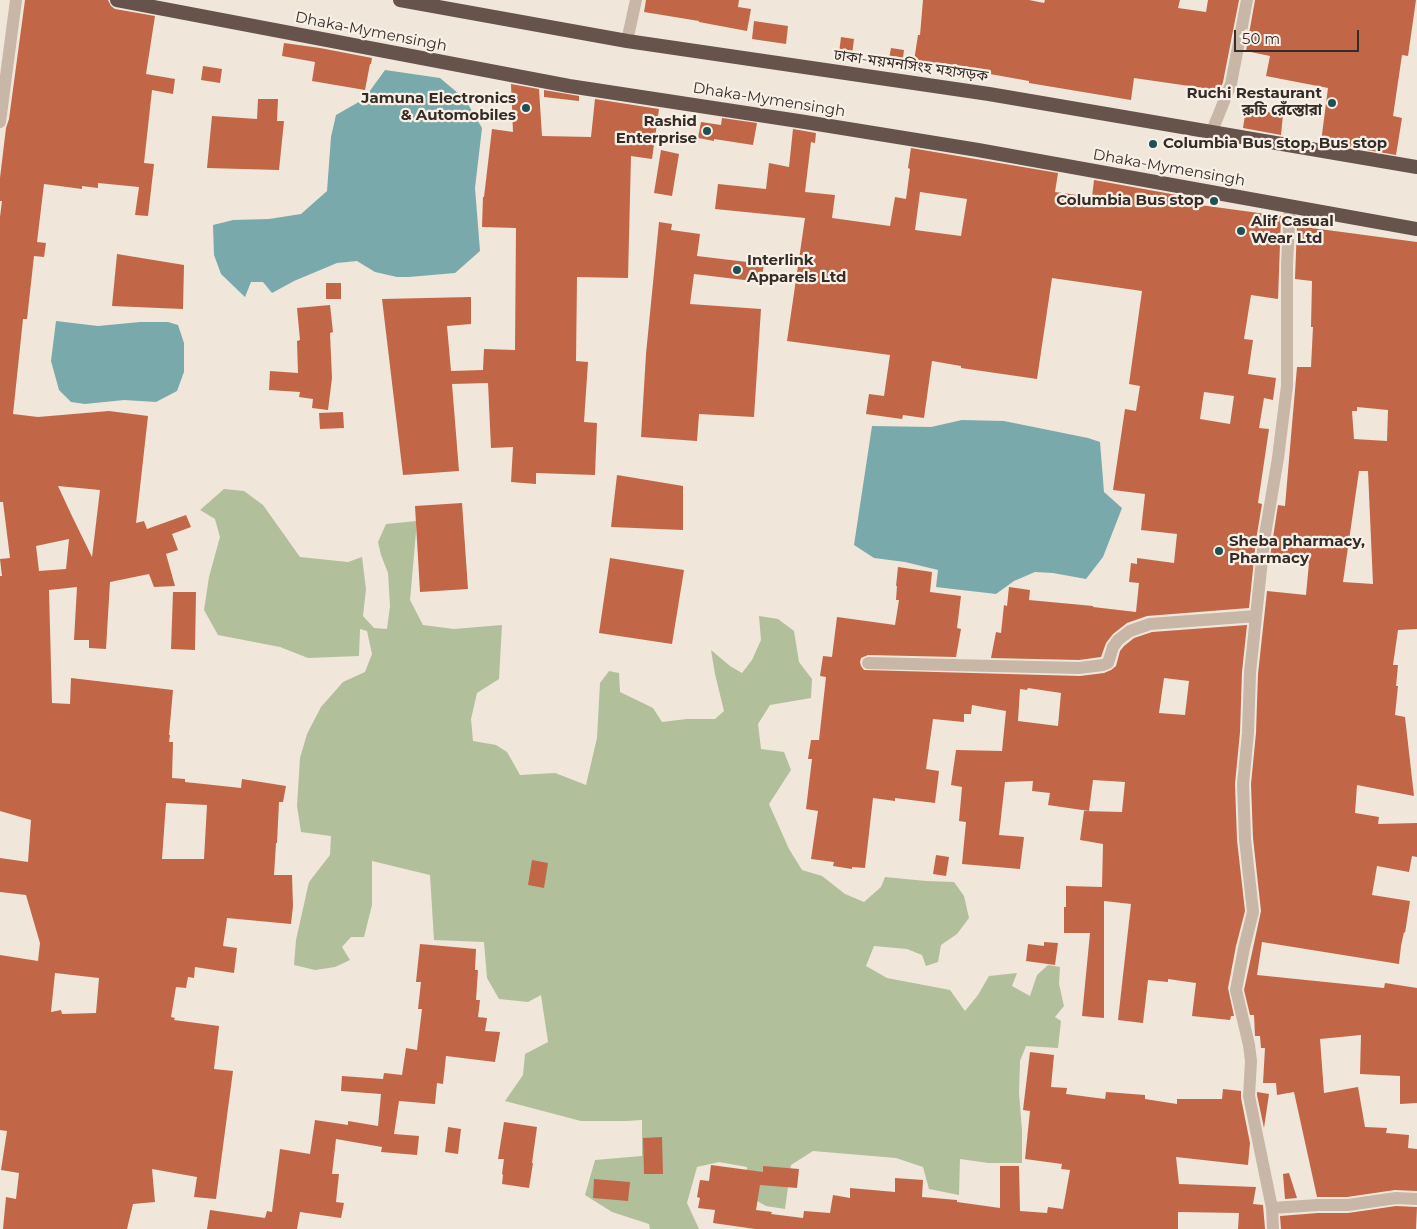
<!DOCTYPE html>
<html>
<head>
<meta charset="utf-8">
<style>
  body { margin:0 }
  #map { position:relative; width:1417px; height:1229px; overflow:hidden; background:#f0e6da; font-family:Montserrat,sans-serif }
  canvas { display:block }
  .scale { position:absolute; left:1234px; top:30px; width:125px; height:22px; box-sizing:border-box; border:2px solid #342c27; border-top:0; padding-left:6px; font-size:15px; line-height:18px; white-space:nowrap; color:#342c27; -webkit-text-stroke:4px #f8f0e6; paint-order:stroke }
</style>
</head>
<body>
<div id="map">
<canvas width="1417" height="1229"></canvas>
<div class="scale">50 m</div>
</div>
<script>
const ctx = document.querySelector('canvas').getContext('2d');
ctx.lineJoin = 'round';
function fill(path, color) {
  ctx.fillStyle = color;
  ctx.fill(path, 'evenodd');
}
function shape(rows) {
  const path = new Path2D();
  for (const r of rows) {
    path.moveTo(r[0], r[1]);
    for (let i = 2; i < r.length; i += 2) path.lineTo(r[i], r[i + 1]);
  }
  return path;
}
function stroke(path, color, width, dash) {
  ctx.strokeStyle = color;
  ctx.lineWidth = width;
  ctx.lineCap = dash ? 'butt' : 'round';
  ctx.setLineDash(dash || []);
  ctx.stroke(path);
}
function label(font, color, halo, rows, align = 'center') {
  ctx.font = font + ' Montserrat,"Noto Sans Bengali",sans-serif';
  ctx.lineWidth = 4.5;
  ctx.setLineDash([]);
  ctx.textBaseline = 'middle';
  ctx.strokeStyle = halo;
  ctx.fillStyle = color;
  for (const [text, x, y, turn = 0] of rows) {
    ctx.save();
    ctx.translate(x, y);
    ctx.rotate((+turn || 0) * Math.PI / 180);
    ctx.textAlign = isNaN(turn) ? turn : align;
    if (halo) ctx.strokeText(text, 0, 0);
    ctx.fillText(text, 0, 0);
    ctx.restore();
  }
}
fill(shape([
  [224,489,244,491,263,505,300,557,348,562,362,557,366,589,363,616,374,628,387,629,390,606,388,573,381,555,378,542,386,524,417,521,410,600,423,625,454,629,502,625,499,679,477,693,471,719,473,741,496,745,507,752,520,775,555,773,586,785,597,738,600,683,609,671,619,673,620,692,653,708,662,722,687,719,715,719,724,711,715,674,711,650,730,666,742,673,752,660,761,640,759,616,778,619,794,631,799,662,812,679,811,698,770,705,758,724,761,749,784,752,791,770,769,804,789,849,802,870,822,876,845,894,864,902,881,887,885,877,926,881,954,882,964,896,969,918,957,934,941,945,938,962,926,966,922,955,907,949,874,946,866,966,887,978,950,990,965,1011,978,995,989,976,1017,973,1012,986,1030,996,1037,975,1048,965,1060,967,1059,984,1064,1006,1055,1017,1061,1021,1058,1048,1026,1046,1020,1061,1019,1093,1022,1131,1022,1163,988,1163,960,1159,959,1195,929,1189,923,1167,896,1158,813,1151,791,1165,785,1209,766,1206,748,1196,747,1167,719,1162,697,1167,687,1203,699,1229,650,1229,649,1224,612,1212,585,1195,595,1160,642,1156,642,1120,627,1121,581,1121,505,1101,523,1075,525,1054,548,1042,541,995,528,1002,499,999,487,978,484,942,434,940,430,875,372,861,372,905,364,937,351,937,342,947,350,960,335,967,315,970,294,965,296,940,309,882,330,855,331,836,301,832,297,806,300,758,307,734,321,707,343,682,365,672,372,654,367,631,360,629,359,656,308,658,280,647,218,635,204,610,209,577,220,537,215,519,200,510]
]), '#b2bf9b');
fill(shape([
  [385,70,440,78,465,99,482,128,475,188,480,251,455,273,409,277,397,277,375,272,357,261,337,263,294,281,272,293,263,282,251,282,245,297,221,274,214,255,213,225,233,220,269,219,301,214,327,191,331,137,336,115,364,99],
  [56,321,98,326,140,322,168,322,178,325,184,343,184,372,177,391,156,402,124,400,85,404,71,402,59,390,51,361],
  [962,420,1004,421,1088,438,1100,442,1104,492,1122,508,1103,557,1086,579,1053,573,1035,572,1014,581,996,594,936,587,938,570,905,562,874,558,854,545,872,426,931,427]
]), '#7aa9ac');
fill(shape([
  [25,0,108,0,111,6,115,9,155,16,146,74,175,79,173,94,152,90,144,163,154,164,148,216,135,215,139,187,98,183,98,188,82,186,82,189,44,184,37,242,46,243,44,257,34,256,27,319,23,319,13,414,38,417,109,411,148,416,136,523,144,521,147,529,186,515,191,527,172,534,178,550,166,554,175,586,154,587,149,574,110,582,106,649,89,648,89,640,74,640,77,587,49,590,52,703,70,704,71,678,173,690,169,735,170,735,169,742,173,742,172,778,185,779,185,782,241,788,242,779,286,786,283,802,279,802,277,843,276,843,274,875,292,875,293,906,291,924,227,918,223,946,237,948,234,973,195,967,194,978,188,977,186,988,176,987,171,1017,175,1018,174,1020,219,1026,214,1069,233,1071,216,1199,194,1197,197,1177,152,1169,155,1202,133,1204,127,1229,3,1229,6,1197,16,1199,19,1173,1,1170,7,1131,0,1130,0,955,38,961,40,943,26,895,0,892,0,858,28,862,31,820,0,811,0,576,2,576,0,559,10,558,3,502,0,502,0,217,2,201,0,201,0,178,6,128,9,119],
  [58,486,100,490,92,557,71,514],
  [69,539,66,569,39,571,36,546],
  [166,803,207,805,204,859,162,859],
  [55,973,99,978,96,1013,62,1014,61,1010,51,1012],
  [646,0,739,0,738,7,751,9,747,31,699,22,699,21,644,12],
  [923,0,1029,0,1044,3,1045,0,1180,0,1178,8,1206,12,1208,0,1239,0,1223,82,1219,93,1210,92,1210,89,1134,78,1131,100,1029,83,1029,81,951,67,914,61,918,35,920,35],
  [1255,0,1416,0,1408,56,1402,55,1393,116,1402,118,1396,155,1321,142,1328,88,1266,76,1270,56,1246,51],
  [754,21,788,26,786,44,752,39],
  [841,37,854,39,852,55,839,53],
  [284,43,320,48,372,58,371,64,370,64,365,90,312,81,315,62,282,56],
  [891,48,904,50,902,66,888,64],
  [203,66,222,69,220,83,201,80],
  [511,84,539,89,542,136,591,137,595,99,659,109,652,159,631,156,628,278,577,277,576,361,588,362,584,422,597,423,595,475,536,473,536,484,511,482,513,447,491,448,488,383,452,384,459,471,403,475,382,299,471,297,471,324,447,326,451,371,483,370,484,349,515,350,516,228,482,227,483,197,484,197,492,129,513,132],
  [544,90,579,96,579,101,544,97],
  [258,99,278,99,277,121,284,121,279,170,207,168,212,116,257,119],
  [1246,109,1283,114,1281,135,1243,128],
  [722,118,757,123,753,145,714,139,714,141,698,138,701,122,721,125],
  [793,129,816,133,815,143,811,142,805,192,835,195,832,218,890,226,895,197,906,199,910,169,908,168,911,148,1058,173,1055,192,1092,197,1094,180,1199,199,1198,203,1200,203,1200,205,1281,216,1278,299,1251,295,1244,339,1253,340,1248,374,1276,378,1273,400,1264,398,1259,428,1269,429,1258,503,1262,504,1256,540,1249,608,1147,616,1127,623,1113,634,1106,643,1101,657,1079,660,991,658,996,632,1001,633,1004,605,1007,606,1009,587,1030,590,1029,600,1093,606,1093,607,1136,612,1139,583,1129,582,1131,563,1137,564,1137,558,1174,563,1177,534,1141,530,1145,494,1113,490,1125,409,1136,411,1140,386,1129,384,1142,291,1052,278,1037,379,961,368,961,366,932,361,924,418,903,415,902,419,866,414,869,394,884,396,890,355,787,341,805,218,715,209,718,184,766,189,769,163,789,167],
  [920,192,967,199,961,236,915,230],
  [1204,392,1234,396,1230,424,1200,419],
  [661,150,679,154,672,196,654,193],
  [659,222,672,224,671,230,700,234,697,256,764,264,761,282,694,274,690,304,761,309,754,417,699,414,697,441,641,437,646,354],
  [1297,226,1417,242,1417,629,1398,630,1393,665,1398,665,1396,686,1398,686,1395,715,1405,717,1414,796,1357,785,1355,813,1379,817,1378,824,1417,823,1417,857,1412,856,1409,872,1377,866,1372,895,1410,901,1405,933,1404,932,1401,946,1399,964,1262,942,1257,975,1384,988,1385,983,1417,988,1417,1103,1400,1104,1400,1076,1360,1074,1361,1035,1320,1039,1324,1093,1358,1087,1365,1127,1387,1128,1386,1133,1409,1135,1408,1148,1417,1149,1417,1191,1395,1190,1347,1197,1317,1197,1294,1092,1277,1095,1276,1083,1263,1083,1265,1048,1261,1048,1260,1036,1255,1036,1254,1015,1250,1015,1244,990,1261,911,1253,838,1251,784,1256,733,1258,674,1267,591,1306,595,1309,563,1270,557,1278,505,1285,506,1297,367,1311,367,1313,327,1311,327,1312,281,1295,279],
  [1357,407,1388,410,1387,441,1354,439,1352,411,1357,411],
  [1359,471,1368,471,1373,584,1343,582],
  [117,254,184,265,183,309,112,306],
  [326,283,341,283,341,299,326,299],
  [330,305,333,332,330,333,332,378,328,410,312,408,313,399,299,397,300,392,269,390,270,371,298,373,297,341,300,340,297,308],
  [343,412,344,428,320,429,319,413],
  [617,475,683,486,683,530,611,527],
  [462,503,468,589,420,592,415,506],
  [610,558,684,570,672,644,599,633],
  [898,567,932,572,930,592,961,596,957,628,961,629,956,657,868,655,861,658,860,662,861,666,864,670,1080,676,1104,673,1111,670,1116,666,1120,651,1124,646,1134,638,1152,632,1247,625,1242,672,1240,732,1235,784,1237,840,1245,911,1236,946,1228,988,1234,1016,1231,1016,1230,1020,1192,1016,1196,983,1168,979,1168,982,1148,980,1143,1023,1118,1020,1131,904,1104,901,1104,1018,1082,1016,1090,933,1064,933,1064,907,1066,907,1066,886,1102,887,1103,844,1080,840,1084,811,1122,812,1125,782,1093,780,1089,811,1048,805,1050,793,1032,791,1033,781,1005,782,999,835,1024,837,1020,869,962,864,966,822,959,821,962,787,951,785,956,750,1002,751,1006,711,972,705,971,714,964,714,964,722,933,719,926,769,939,771,935,803,895,798,895,801,873,798,865,868,852,867,852,869,833,866,834,862,811,859,818,811,806,809,812,759,808,759,811,740,819,740,826,677,820,676,823,656,832,657,837,617,895,625,899,600,896,600,897,586,896,586],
  [1164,678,1189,681,1185,715,1159,713],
  [1028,688,1061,693,1058,726,1018,721,1020,689,1027,690],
  [173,592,196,592,195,650,171,649],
  [936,855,949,857,946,876,933,874],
  [532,860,548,863,544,888,528,885],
  [1044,942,1058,943,1055,965,1026,961,1028,944,1044,946],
  [420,944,476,949,475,970,478,970,476,1000,480,1000,478,1017,487,1018,485,1031,500,1032,495,1062,446,1056,443,1084,437,1083,435,1104,399,1101,394,1134,419,1136,417,1155,381,1152,382,1147,336,1139,332,1174,339,1174,336,1202,344,1203,341,1218,300,1212,297,1229,207,1229,210,1210,265,1218,267,1211,272,1212,280,1149,310,1154,315,1120,348,1125,348,1121,378,1126,381,1094,341,1091,342,1076,383,1079,384,1073,402,1075,406,1048,417,1050,422,1009,418,1009,421,982,416,982],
  [1030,1052,1054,1055,1051,1087,1067,1088,1066,1094,1105,1099,1106,1092,1145,1095,1145,1099,1177,1104,1177,1099,1222,1099,1223,1089,1241,1091,1241,1098,1250,1143,1248,1165,1176,1157,1179,1184,1256,1187,1253,1204,1263,1205,1265,1229,1238,1229,1239,1213,1178,1212,1178,1229,755,1229,713,1223,715,1210,698,1208,700,1198,697,1197,700,1180,709,1181,711,1165,763,1172,763,1166,799,1169,797,1188,760,1185,756,1210,772,1212,771,1214,803,1218,804,1211,830,1213,833,1195,850,1198,850,1188,895,1192,895,1178,923,1180,922,1197,957,1200,957,1202,1000,1208,1000,1166,1019,1166,1020,1211,1047,1213,1048,1207,1063,1209,1070,1170,1061,1169,1062,1164,1025,1159,1030,1111,1023,1110],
  [1257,1092,1269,1094,1264,1128,1257,1095],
  [504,1122,537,1127,532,1163,533,1163,529,1188,502,1184,503,1175,502,1174,504,1159,498,1159],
  [448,1127,461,1129,458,1154,445,1152],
  [662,1137,663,1174,644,1174,643,1138],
  [1289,1173,1297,1198,1285,1199,1283,1174],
  [594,1179,630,1182,628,1201,593,1198],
  [1396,1206,1417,1207,1416,1229,1281,1229,1280,1216,1318,1213,1348,1213]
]), '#c16747');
stroke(shape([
  [627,41,636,0],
  [0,122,16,0],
  [1212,131,1231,84,1247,0],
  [868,663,1079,668,1103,665,1108,663,1113,647,1118,640,1130,631,1150,624,1256,616],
  [1272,1208,1318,1205,1348,1205,1396,1198,1417,1199],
  [1273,1229,1272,1208,1249,1096,1251,1061,1249,1045,1236,990,1244,948,1253,912,1245,839,1243,784,1248,733,1250,673,1264,541,1278,458,1287,386,1287,264,1290,206]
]), '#c8b6a7', 12);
stroke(shape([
  [117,0,569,86,805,122,978,150,1417,229],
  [400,0,627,41,989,94,1417,167]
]), '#66544c', 14);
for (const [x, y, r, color] of [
  [1332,103,5,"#1e5054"],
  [526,108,5,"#1e5054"],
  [707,131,5,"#1e5054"],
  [1153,144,5,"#1e5054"],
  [1214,201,5,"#1e5054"],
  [1241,231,5,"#1e5054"],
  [737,270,5,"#1e5054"],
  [1219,551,5,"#1e5054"]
]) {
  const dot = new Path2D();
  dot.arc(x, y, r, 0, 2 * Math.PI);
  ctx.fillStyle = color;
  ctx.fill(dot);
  stroke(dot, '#f8f0e6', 2);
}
label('15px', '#342c27', '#f8f0e6', [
  ["Dhaka-Mymensingh",371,32,11],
  ["ঢাকা-ময়মনসিংহ মহাসড়ক",911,66,8],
  ["Dhaka-Mymensingh",769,100,9],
  ["Dhaka-Mymensingh",1169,168,10]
]);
label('bold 15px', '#342c27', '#f8f0e6', [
  ["Ruchi Restaurant",1322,94],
  ["রুচি রেঁস্তোরা",1322,111],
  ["Jamuna Electronics",516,99],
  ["& Automobiles",516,116],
  ["Rashid",697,122],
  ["Enterprise",697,139],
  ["Columbia Bus stop, Bus stop",1163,144,"left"],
  ["Columbia Bus stop",1204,201],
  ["Alif Casual",1251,222,"left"],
  ["Wear Ltd",1251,239,"left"],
  ["Interlink",747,261,"left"],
  ["Apparels Ltd",747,278,"left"],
  ["Sheba pharmacy,",1229,542,"left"],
  ["Pharmacy",1229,559,"left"]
], 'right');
</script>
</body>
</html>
